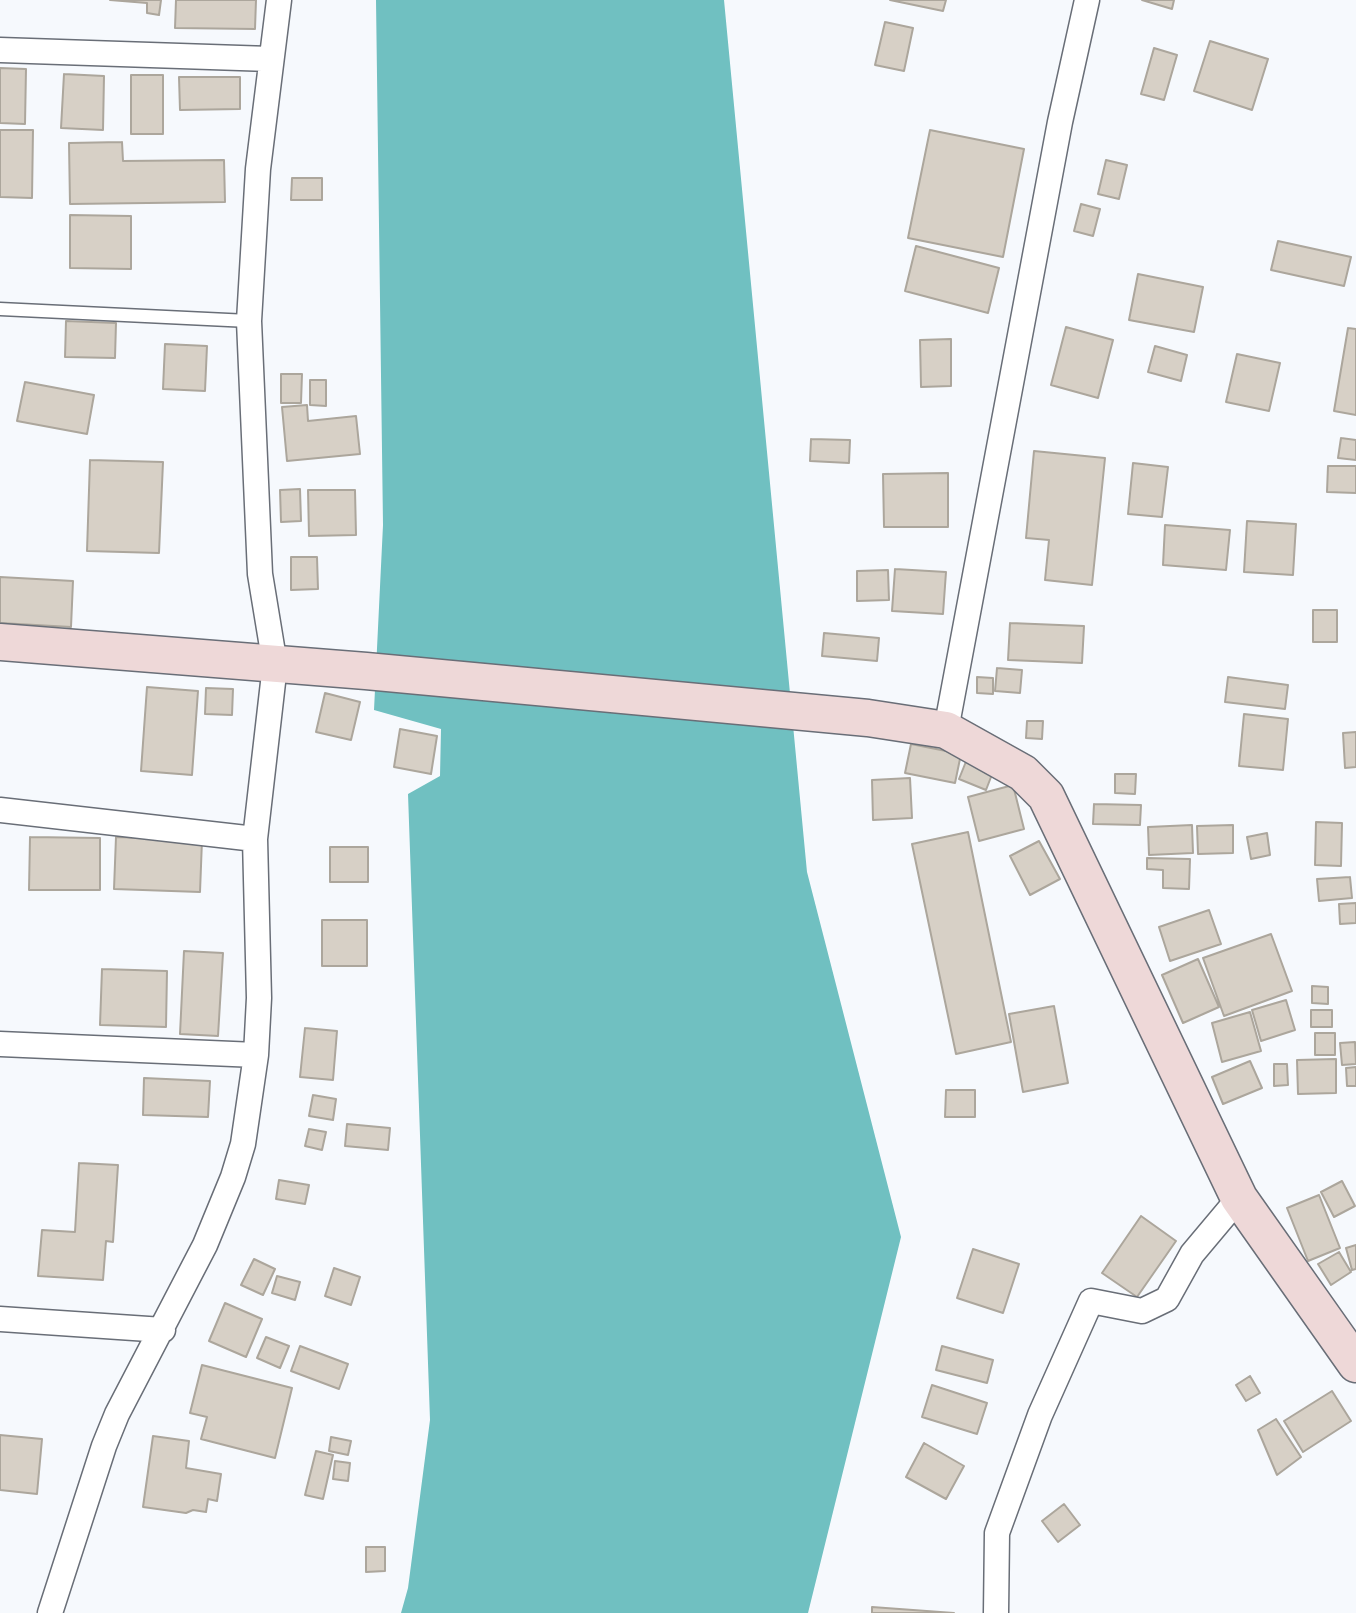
<!DOCTYPE html>
<html>
<head>
<meta charset="utf-8">
<style>
  body { margin:0 }
  canvas { display:block; background:#f6f9fd }
</style>
</head>
<body>
<canvas width="1356" height="1613"></canvas>
<script>
const ctx = document.querySelector('canvas').getContext('2d');
ctx.lineJoin = 'round';
function fill(path, color) {
  ctx.fillStyle = color;
  ctx.fill(path, 'evenodd');
}
function shape(rows) {
  const path = new Path2D();
  for (const r of rows) {
    path.moveTo(r[0], r[1]);
    for (let i = 2; i < r.length; i += 2) path.lineTo(r[i], r[i + 1]);
  }
  return path;
}
function stroke(path, color, width, dash) {
  ctx.strokeStyle = color;
  ctx.lineWidth = width;
  ctx.lineCap = dash ? 'butt' : 'round';
  ctx.setLineDash(dash || []);
  ctx.stroke(path);
}
fill(shape([
  [376,0,724,0,807,872,901,1237,808,1613,401,1613,408,1588,430,1420,408,794,440,776,441,729,374,710,383,525]
]), '#70c0c1');
const building = shape([
  [110,0,161,0,159,15,147,13,147,3,110,0],
  [176,0,256,0,255,29,175,28,176,0],
  [890,0,946,0,943,11,890,0],
  [1142,0,1174,0,1172,9,1142,0],
  [885,22,913,28,904,71,875,65,885,22],
  [1210,41,1268,59,1252,110,1194,91,1210,41],
  [1154,48,1177,55,1164,100,1141,94,1154,48],
  [0,68,26,69,25,124,0,123,0,68],
  [64,74,104,76,103,130,61,128,64,74],
  [131,75,163,75,163,134,131,134,131,75],
  [179,77,240,77,240,109,180,110,179,77],
  [0,130,33,130,32,198,0,197,0,130],
  [930,130,1024,149,1003,257,908,238,930,130],
  [122,142,123,161,224,160,225,202,70,204,69,143,122,142],
  [1106,160,1127,165,1119,199,1098,194,1106,160],
  [292,178,322,178,322,200,291,200,292,178],
  [1081,204,1100,209,1093,236,1074,231,1081,204],
  [70,215,131,216,131,269,70,268,70,215],
  [1278,241,1351,257,1344,286,1271,270,1278,241],
  [916,246,999,268,988,313,905,291,916,246],
  [1138,274,1203,287,1194,332,1129,320,1138,274],
  [66,321,116,323,115,358,65,357,66,321],
  [1066,327,1113,340,1098,398,1051,385,1066,327],
  [1348,328,1356,329,1356,415,1334,411,1348,328],
  [951,339,951,386,921,387,920,340,951,339],
  [165,344,207,346,205,391,163,389,165,344],
  [1155,346,1187,355,1181,381,1148,372,1155,346],
  [1237,354,1280,363,1269,411,1226,402,1237,354],
  [281,374,302,374,301,403,281,403,281,374],
  [310,380,326,380,326,406,310,405,310,380],
  [25,382,94,395,87,434,17,421,25,382],
  [307,405,308,421,356,416,360,454,287,461,282,407,307,405],
  [1341,438,1356,440,1356,460,1338,458,1341,438],
  [811,439,850,440,849,463,810,461,811,439],
  [1034,451,1105,458,1092,585,1045,580,1049,540,1026,538,1034,451],
  [90,460,163,462,159,553,87,551,90,460],
  [1133,463,1168,467,1162,517,1128,514,1133,463],
  [1328,466,1356,466,1356,493,1327,492,1328,466],
  [948,473,948,527,884,527,883,474,948,473],
  [300,489,301,521,281,522,280,490,300,489],
  [308,490,355,490,356,535,309,536,308,490],
  [1247,521,1296,524,1293,575,1244,572,1247,521],
  [1165,525,1230,530,1226,570,1163,565,1165,525],
  [291,557,317,557,318,589,291,590,291,557],
  [895,569,946,572,943,614,892,611,895,569],
  [888,570,889,600,857,601,857,571,888,570],
  [0,577,73,581,71,627,0,623,0,577],
  [1313,610,1337,610,1337,642,1313,642,1313,610],
  [1010,623,1084,626,1082,663,1008,660,1010,623],
  [824,633,879,638,877,661,822,656,824,633],
  [997,668,1022,670,1020,693,995,691,997,668],
  [977,677,993,678,993,694,977,693,977,677],
  [1228,677,1288,685,1285,709,1225,702,1228,677],
  [147,687,198,691,192,775,141,771,147,687],
  [206,688,233,689,232,715,205,714,206,688],
  [325,693,360,702,351,740,316,732,325,693],
  [1244,714,1288,719,1283,770,1239,766,1244,714],
  [1027,721,1043,721,1042,739,1026,738,1027,721],
  [400,729,437,736,431,774,394,767,400,729],
  [1356,732,1356,767,1345,768,1343,733,1356,732],
  [911,744,961,754,955,783,905,773,911,744],
  [969,754,996,764,986,790,959,779,969,754],
  [1115,774,1136,774,1135,794,1115,793,1115,774],
  [910,778,912,818,873,820,872,780,910,778],
  [1013,785,1024,829,979,841,968,797,1013,785],
  [1094,804,1141,805,1140,825,1093,824,1094,804],
  [1316,822,1342,823,1341,866,1315,865,1316,822],
  [1192,825,1193,853,1149,855,1148,827,1192,825],
  [1233,825,1233,853,1198,854,1197,826,1233,825],
  [968,832,1011,1042,956,1054,912,844,968,832],
  [1267,833,1270,855,1251,859,1247,837,1267,833],
  [30,837,100,838,100,890,29,890,30,837],
  [116,837,202,840,200,892,114,889,116,837],
  [1039,841,1060,879,1030,895,1010,856,1039,841],
  [330,847,368,847,368,882,330,882,330,847],
  [1147,858,1190,859,1189,889,1163,888,1163,870,1147,869,1147,858],
  [1350,877,1352,898,1319,901,1317,879,1350,877],
  [1356,903,1356,923,1340,924,1339,904,1356,903],
  [1209,910,1221,944,1170,961,1159,927,1209,910],
  [322,920,367,920,367,966,322,966,322,920],
  [1271,934,1292,991,1224,1016,1203,958,1271,934],
  [184,951,223,953,218,1036,180,1034,184,951],
  [1198,959,1219,1007,1183,1023,1162,975,1198,959],
  [102,969,167,971,166,1027,100,1025,102,969],
  [1312,986,1328,987,1328,1004,1312,1003,1312,986],
  [1286,1000,1295,1030,1261,1041,1252,1010,1286,1000],
  [1054,1006,1068,1083,1023,1092,1009,1014,1054,1006],
  [1311,1010,1332,1010,1332,1027,1311,1027,1311,1010],
  [1250,1012,1261,1051,1222,1062,1212,1023,1250,1012],
  [305,1028,337,1031,333,1080,300,1077,305,1028],
  [1315,1033,1335,1033,1335,1055,1315,1055,1315,1033],
  [1355,1042,1356,1064,1342,1065,1340,1043,1355,1042],
  [1336,1059,1336,1093,1298,1094,1297,1060,1336,1059],
  [1250,1061,1262,1088,1223,1104,1212,1077,1250,1061],
  [1274,1064,1287,1064,1288,1085,1274,1086,1274,1064],
  [1356,1067,1356,1086,1347,1086,1346,1068,1356,1067],
  [144,1078,210,1081,208,1117,143,1115,144,1078],
  [946,1090,975,1090,975,1117,945,1117,946,1090],
  [313,1095,336,1099,333,1120,309,1116,313,1095],
  [347,1124,390,1128,388,1150,345,1146,347,1124],
  [309,1129,326,1132,322,1150,305,1146,309,1129],
  [79,1163,118,1165,113,1242,106,1241,103,1280,38,1276,42,1230,75,1232,79,1163],
  [279,1180,309,1185,305,1204,276,1199,279,1180],
  [1342,1181,1355,1206,1334,1217,1321,1192,1342,1181],
  [1319,1195,1340,1248,1308,1261,1287,1208,1319,1195],
  [1141,1216,1176,1241,1137,1297,1102,1273,1141,1216],
  [1356,1245,1356,1269,1352,1270,1346,1248,1356,1245],
  [973,1249,1019,1264,1003,1313,957,1298,973,1249],
  [1339,1252,1351,1272,1331,1285,1318,1264,1339,1252],
  [254,1259,275,1269,263,1295,241,1285,254,1259],
  [334,1268,360,1277,351,1305,325,1296,334,1268],
  [277,1276,300,1282,295,1300,272,1293,277,1276],
  [225,1303,262,1319,246,1357,209,1341,225,1303],
  [266,1337,289,1346,280,1368,257,1358,266,1337],
  [300,1346,348,1364,339,1389,291,1371,300,1346],
  [942,1346,993,1360,987,1383,936,1370,942,1346],
  [202,1365,292,1388,275,1458,201,1439,207,1417,190,1413,202,1365],
  [1250,1376,1260,1393,1246,1401,1236,1385,1250,1376],
  [932,1385,987,1403,977,1434,922,1417,932,1385],
  [1332,1391,1351,1421,1303,1452,1284,1421,1332,1391],
  [1276,1419,1301,1457,1277,1475,1258,1430,1276,1419],
  [0,1435,42,1439,37,1494,0,1490,0,1435],
  [153,1436,189,1441,186,1468,221,1474,217,1501,208,1499,206,1512,193,1510,186,1513,143,1507,153,1436],
  [331,1437,351,1441,348,1455,329,1451,331,1437],
  [924,1443,964,1466,946,1499,906,1477,924,1443],
  [316,1451,333,1455,323,1499,305,1495,316,1451],
  [335,1461,350,1463,348,1481,333,1479,335,1461],
  [1064,1504,1080,1525,1058,1542,1042,1521,1064,1504],
  [366,1547,385,1547,385,1571,366,1572,366,1547],
  [872,1607,954,1613,872,1613,872,1607]
]);
fill(building, '#d7d0c6');
stroke(building, '#aca69c', 2);
const service = shape([
  [0,309,249,321]
]);
const minor = shape([
  [0,50,270,59],
  [946,730,1060,122,1087,0],
  [0,810,255,839],
  [0,1044,256,1055],
  [0,1319,163,1330],
  [50,1613,104,1446,117,1414,205,1245,233,1177,243,1144,256,1055,259,998,255,839,275,665,260,574,249,321,258,169,279,0],
  [996,1613,997,1533,1040,1415,1091,1301,1142,1311,1167,1299,1192,1254,1239,1198]
]);
const secondary = shape([
  [0,642,366,671,868,718,946,730,1023,773,1046,796,1239,1198,1356,1364]
]);
stroke(service, '#696e77', 15);
stroke(minor, '#696e77', 27);
stroke(secondary, '#696e77', 39);
stroke(service, '#fff', 12);
stroke(minor, '#fff', 24);
stroke(secondary, '#eed8d8', 36);
</script>
</body>
</html>
